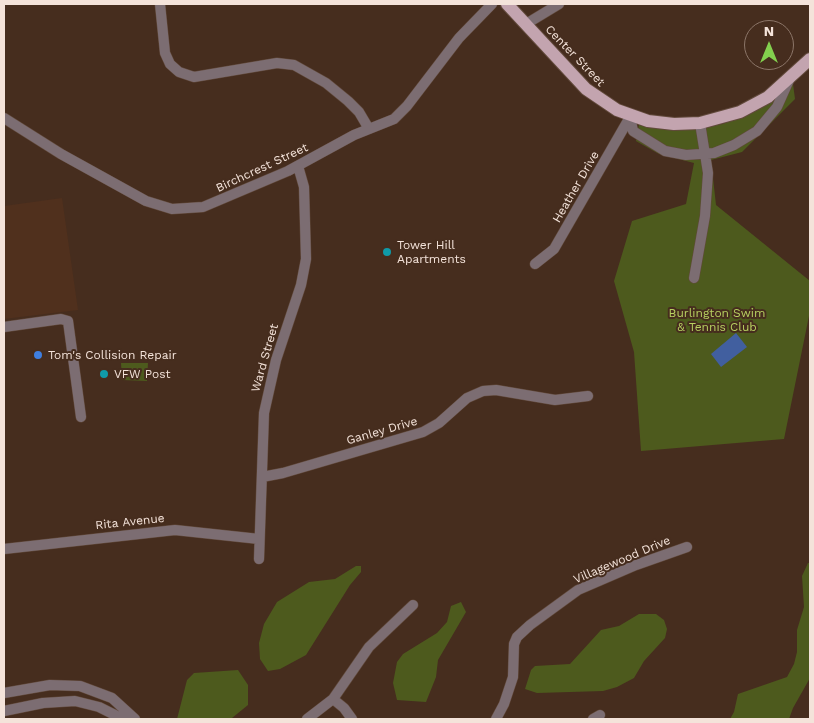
<!DOCTYPE html>
<html>
<head>
<meta charset="utf-8">
<style>
  body { margin:0 }
  #map { position:relative; width:814px; height:723px; overflow:hidden; background:#462d1e; font-family:"Work Sans",sans-serif }
  canvas { display:block }
  .frame { position:absolute; inset:0; border:5px solid #f4e3da; pointer-events:none }
  .north { position:absolute; left:744px; top:20px; width:50px; height:50px; box-sizing:border-box; background:#462d1e; border:1px solid #8c7669; border-radius:50%; rotate:0deg; font-size:14px; font-weight:700; line-height:20px; text-align:center; color:#f4e3da }
  .north::after { content:''; display:block; margin:auto; width:18px; height:22px; background:#83d04e; clip-path:polygon(50% 0,100% 100%,50% 72%,0 100%) }
</style>
</head>
<body>
<div id="map">
<canvas width="814" height="723"></canvas>
<div class="frame"></div>
<div class="north">N</div>
</div>
<script>
const ctx = document.querySelector('canvas').getContext('2d');
ctx.lineJoin = 'round';
function fill(path, color) {
  ctx.fillStyle = color;
  ctx.fill(path, 'evenodd');
}
function shape(rows) {
  const path = new Path2D();
  for (const r of rows) {
    path.moveTo(r[0], r[1]);
    for (let i = 2; i < r.length; i += 2) path.lineTo(r[i], r[i + 1]);
  }
  return path;
}
function stroke(path, color, width, dash) {
  ctx.strokeStyle = color;
  ctx.lineWidth = width;
  ctx.lineCap = dash ? 'butt' : 'round';
  ctx.setLineDash(dash || []);
  ctx.stroke(path);
}
function label(font, color, halo, rows, align = 'center') {
  ctx.font = font + ' "Work Sans",sans-serif';
  ctx.lineWidth = 4;
  ctx.setLineDash([]);
  ctx.textBaseline = 'middle';
  ctx.strokeStyle = halo;
  ctx.fillStyle = color;
  for (const [text, x, y, turn = 0] of rows) {
    ctx.save();
    ctx.translate(x, y);
    ctx.rotate((+turn || 0) * Math.PI / 180);
    ctx.textAlign = isNaN(turn) ? turn : align;
    if (halo) ctx.strokeText(text, 0, 0);
    ctx.fillText(text, 0, 0);
    ctx.restore();
  }
}
fill(shape([
  [62,198,78,310,4,319,4,206]
]), '#50301d');
fill(shape([
  [793,84,795,99,742,152,711,160,716,205,810,281,810,311,784,439,641,451,634,352,614,281,632,221,686,204,694,163,659,154,636,141,639,124,677,129,723,124,768,103],
  [121,363,148,363,147,381,122,380],
  [808,563,810,563,810,678,793,708,789,719,730,719,734,712,738,694,787,677,794,664,797,652,797,630,804,607,802,576],
  [356,566,361,566,361,572,350,585,306,655,280,669,268,671,260,659,259,643,264,624,277,602,309,582,335,579],
  [461,602,466,612,438,660,436,677,426,702,397,700,393,683,397,662,403,654,437,633,447,622,451,606],
  [639,614,656,614,664,620,667,629,665,638,644,661,634,678,617,687,603,691,537,693,525,689,531,670,535,666,570,664,601,630,619,626],
  [238,670,248,685,248,705,232,718,177,719,187,680,194,673]
]), '#4d5a1d');
fill(shape([
  [736,333,747,347,721,367,711,354]
]), '#415f9f');
const minor = shape([
  [160,4,165,53,170,64,179,72,194,77,277,63,294,65,326,83,348,101,359,112,369,129],
  [526,24,559,4],
  [630,116,633,131,665,151,686,155,714,153,734,145,757,131,777,107,790,78],
  [4,118,61,154,146,201,172,209,203,207,288,171,354,135,394,119,407,106,459,38,492,4],
  [535,264,554,249,630,117],
  [694,278,705,216,708,173,700,123],
  [4,327,61,319,68,321,81,417],
  [262,477,283,473,423,432,439,423,467,398,483,391,496,390,555,400,588,396],
  [4,549,175,530,259,539],
  [259,559,264,413,276,360,301,285,306,259,304,187,298,166],
  [4,693,50,685,80,686,112,698,135,719],
  [333,699,344,708,352,719],
  [4,711,43,703,75,701,99,707,123,719],
  [307,719,333,699,369,647,413,605],
  [496,719,504,704,513,677,514,644,517,637,530,625,578,590,636,565,687,547],
  [593,719,600,715]
]);
const major = shape([
  [507,4,586,89,617,110,648,121,674,124,700,123,740,112,768,97,810,59]
]);
stroke(minor, '#624a3c', 11);
stroke(major, '#624a3c', 14);
stroke(minor, '#7c6d72', 10);
stroke(major, '#c3a4af', 12);
for (const [x, y, r, color] of [
  [387,252,5,"#0f9aa8"],
  [38,355,5,"#3f7fe0"],
  [104,374,5,"#0f9aa8"]
]) {
  const dot = new Path2D();
  dot.arc(x, y, r, 0, 2 * Math.PI);
  ctx.fillStyle = color;
  ctx.fill(dot);
  stroke(dot, '#462d1e', 2);
}
label('12px', '#f4e3da', '#462d1e', [
  ["Center Street",575,56,46],
  ["Birchcrest Street",262,168,-25],
  ["Heather Drive",576,187,-60],
  ["Ward Street",265,358,-74],
  ["Ganley Drive",382,431,-16],
  ["Rita Avenue",130,522,-6],
  ["Villagewood Drive",622,560,-23]
]);
label('12px', '#f4e3da', '#462d1e', [
  ["Tower Hill",397,245],
  ["Apartments",397,259],
  ["Tom's Collision Repair",48,355],
  ["VFW Post",114,374]
], 'left');
label('12px', '#b7d061', '#462d1e', [
  ["Burlington Swim",717,313],
  ["& Tennis Club",717,327]
]);
</script>
</body>
</html>
